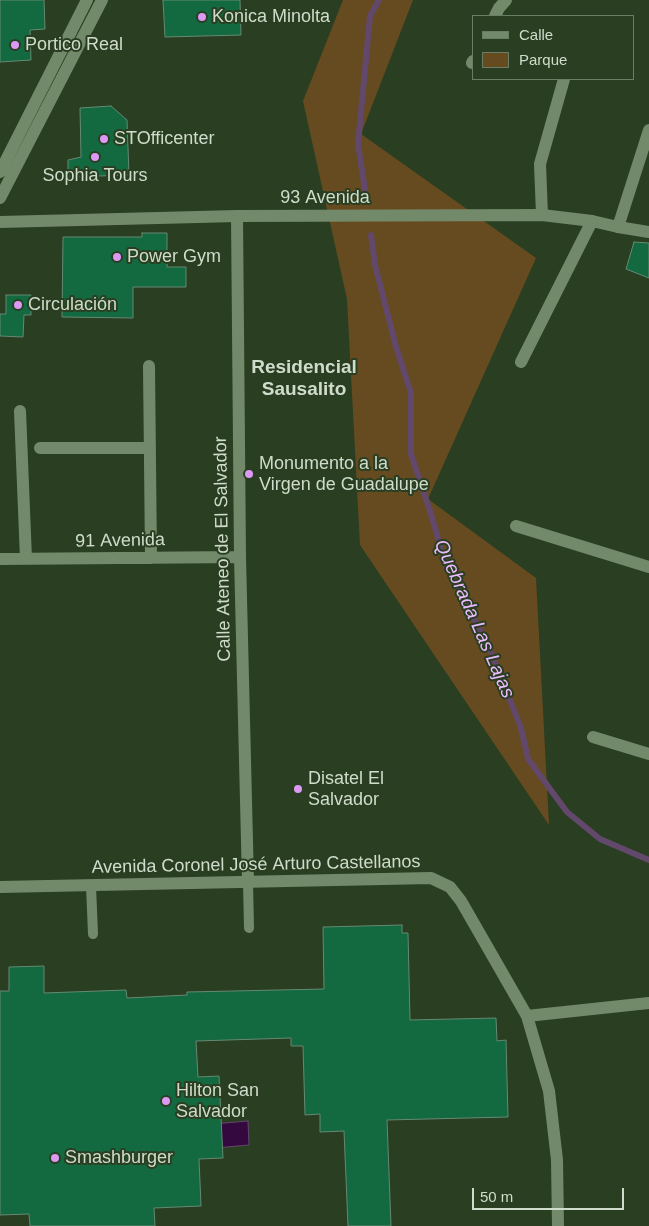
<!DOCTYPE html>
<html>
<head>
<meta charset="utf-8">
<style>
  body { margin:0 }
  #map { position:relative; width:649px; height:1226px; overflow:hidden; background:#2a3e22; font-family:Helvetica,sans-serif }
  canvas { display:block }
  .legend { position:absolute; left:472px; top:15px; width:162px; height:65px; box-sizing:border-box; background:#2a3e22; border:1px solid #6c7d66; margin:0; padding:6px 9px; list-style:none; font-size:15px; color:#cfdccb }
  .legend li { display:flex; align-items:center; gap:10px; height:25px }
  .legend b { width:25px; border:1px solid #6c7d66 }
  .scale { position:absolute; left:472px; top:1188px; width:152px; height:22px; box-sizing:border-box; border:2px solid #cfdccb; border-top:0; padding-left:6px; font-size:15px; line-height:18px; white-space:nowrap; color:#cfdccb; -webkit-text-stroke:4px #2a3e22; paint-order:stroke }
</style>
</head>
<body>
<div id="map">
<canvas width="649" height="1226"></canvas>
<ul class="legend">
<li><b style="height:6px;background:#738a6a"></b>Calle</li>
<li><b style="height:14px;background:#664b20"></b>Parque</li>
</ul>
<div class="scale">50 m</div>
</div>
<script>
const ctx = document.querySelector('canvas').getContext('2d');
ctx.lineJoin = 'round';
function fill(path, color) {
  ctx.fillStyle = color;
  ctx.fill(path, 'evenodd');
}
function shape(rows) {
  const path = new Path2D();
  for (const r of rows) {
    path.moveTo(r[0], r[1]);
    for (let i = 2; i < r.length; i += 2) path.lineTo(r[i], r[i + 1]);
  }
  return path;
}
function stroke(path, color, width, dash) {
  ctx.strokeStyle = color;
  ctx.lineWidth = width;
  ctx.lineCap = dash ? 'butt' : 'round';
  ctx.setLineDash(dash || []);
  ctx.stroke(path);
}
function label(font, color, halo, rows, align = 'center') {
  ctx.font = font + ' Helvetica,sans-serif';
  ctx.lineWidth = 4;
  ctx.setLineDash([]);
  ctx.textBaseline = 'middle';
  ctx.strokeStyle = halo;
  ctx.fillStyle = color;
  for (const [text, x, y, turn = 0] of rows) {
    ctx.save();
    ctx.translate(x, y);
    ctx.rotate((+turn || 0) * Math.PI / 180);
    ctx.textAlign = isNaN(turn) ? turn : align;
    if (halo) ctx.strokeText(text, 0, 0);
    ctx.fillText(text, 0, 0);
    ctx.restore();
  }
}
fill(shape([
  [343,0,413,0,361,134,536,258,428,499,536,578,549,825,360,545,347,299,303,101]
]), '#664b20');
const water = shape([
  [248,1121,249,1145,215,1148,213,1124,248,1121]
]);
fill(water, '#330940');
stroke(water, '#62486a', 1);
stroke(shape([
  [365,190,358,144,370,16,379,0],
  [371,235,375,265,396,347,411,393,411,454,431,514,446,566,489,647,521,728,528,759,567,812,600,839,649,860]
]), '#62486a', 6);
const building = shape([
  [0,0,44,0,45,29,30,30,31,60,0,62,0,0],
  [163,0,240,0,241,35,165,37,163,0],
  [111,106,127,120,129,175,68,177,68,160,81,157,80,108,111,106],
  [142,233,167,233,167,267,186,267,186,287,133,287,133,318,62,317,63,237,142,237,142,233],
  [634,242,649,243,649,278,626,269,634,242],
  [6,295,31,295,31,315,24,315,23,337,0,336,0,314,6,314,6,295],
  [402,925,402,933,408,933,410,1020,496,1018,497,1041,506,1040,508,1117,387,1120,391,1226,348,1226,344,1131,320,1132,320,1114,305,1115,303,1046,291,1046,291,1038,196,1041,198,1077,219,1076,223,1158,199,1159,201,1206,154,1208,155,1226,30,1226,29,1214,0,1215,0,991,9,991,9,967,44,966,44,993,126,990,127,998,187,995,187,992,324,989,323,927,402,925]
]);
fill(building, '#136940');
stroke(building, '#658a73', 1);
stroke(shape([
  [248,882,249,928],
  [91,886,93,934]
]), '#738a6a', 10);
stroke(shape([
  [495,16,499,8,506,0],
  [472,63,473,61],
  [542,215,540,164,564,79],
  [237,216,240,557,248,882],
  [618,227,649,130],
  [521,362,592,221],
  [149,366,151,558],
  [20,411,26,559],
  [40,448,150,448],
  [516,526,649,567],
  [0,559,240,557],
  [593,737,649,754],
  [0,887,431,878,450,887,461,901,527,1016,549,1091,557,1160,558,1226],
  [527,1016,649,1003]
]), '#738a6a', 12);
stroke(shape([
  [0,222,237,216,542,215,592,221,618,227,649,232]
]), '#738a6a', 12);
stroke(shape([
  [0,172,87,0],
  [0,198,102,0]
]), '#738a6a', 12);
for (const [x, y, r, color] of [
  [202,17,5,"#dc99f4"],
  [15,45,5,"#dc99f4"],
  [104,139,5,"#dc99f4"],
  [95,157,5,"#dc99f4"],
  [117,257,5,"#dc99f4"],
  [18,305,5,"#dc99f4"],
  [249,474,5,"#dc99f4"],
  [298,789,5,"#dc99f4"],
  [166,1101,5,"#dc99f4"],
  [55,1158,5,"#dc99f4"]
]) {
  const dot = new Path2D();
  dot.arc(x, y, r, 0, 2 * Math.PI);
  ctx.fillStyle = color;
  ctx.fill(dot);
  stroke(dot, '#2a3e22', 2);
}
label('18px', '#cfdccb', '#2a3e22', [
  ["Konica Minolta",212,17],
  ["Portico Real",25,45],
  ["STOfficenter",114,139],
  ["Sophia Tours",95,176,"center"],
  ["Power Gym",127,257],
  ["Circulación",28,305],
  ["Monumento a la",259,464],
  ["Virgen de Guadalupe",259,485],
  ["Disatel El",308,779],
  ["Salvador",308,800],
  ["Hilton San",176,1091],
  ["Salvador",176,1112],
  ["Smashburger",65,1158]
], 'left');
label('18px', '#cfdccb', '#2a3e22', [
  ["93 Avenida",325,198],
  ["91 Avenida",120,541,-1],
  ["Calle Ateneo de El Salvador",223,549,-91],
  ["Avenida Coronel José Arturo Castellanos",256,865,-1]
]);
label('bold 19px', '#cfdccb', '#2a3e22', [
  ["Residencial",304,368],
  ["Sausalito",304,390]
]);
label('italic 19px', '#ecbbff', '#2a3e22', [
  ["Quebrada Las Lajas",474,619,66]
]);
</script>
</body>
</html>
